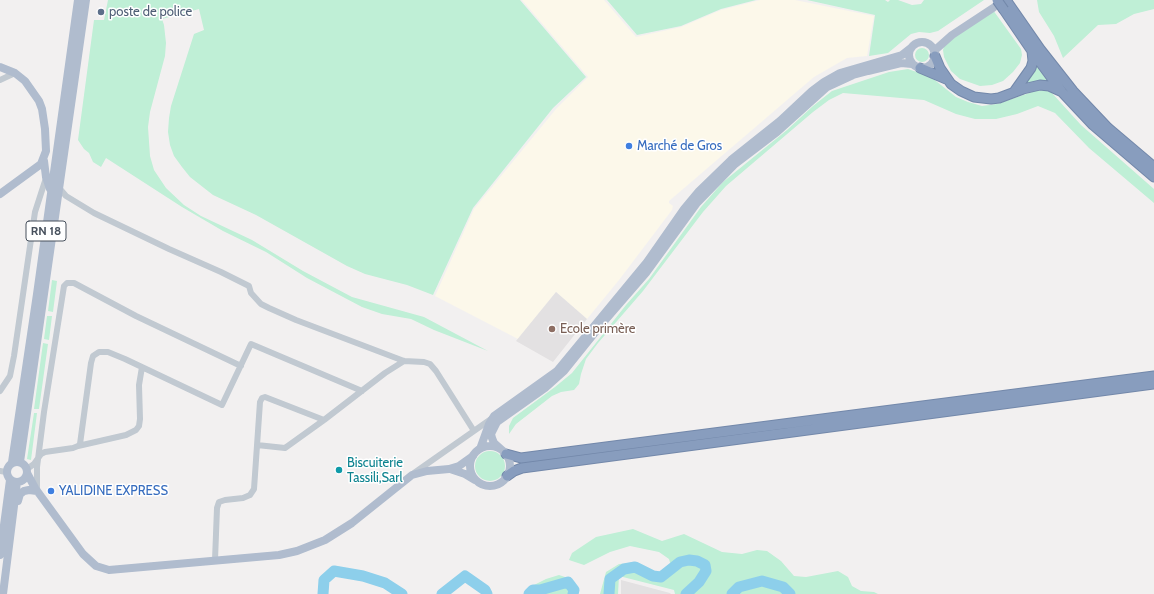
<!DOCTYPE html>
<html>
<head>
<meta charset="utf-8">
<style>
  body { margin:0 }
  canvas { display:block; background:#f2f0f0 }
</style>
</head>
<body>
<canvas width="1154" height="594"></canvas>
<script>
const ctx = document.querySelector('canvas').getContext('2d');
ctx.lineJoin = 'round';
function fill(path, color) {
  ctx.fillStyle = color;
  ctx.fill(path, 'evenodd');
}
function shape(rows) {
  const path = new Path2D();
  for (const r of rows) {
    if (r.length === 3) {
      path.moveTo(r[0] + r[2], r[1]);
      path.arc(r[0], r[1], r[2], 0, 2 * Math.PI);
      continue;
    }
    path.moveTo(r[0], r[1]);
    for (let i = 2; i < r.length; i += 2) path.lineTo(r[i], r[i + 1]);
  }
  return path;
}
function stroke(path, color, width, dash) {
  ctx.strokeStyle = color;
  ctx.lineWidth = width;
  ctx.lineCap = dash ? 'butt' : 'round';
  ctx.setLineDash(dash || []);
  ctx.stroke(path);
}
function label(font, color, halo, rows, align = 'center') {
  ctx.font = font + ' Cabin,sans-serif';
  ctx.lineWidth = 3;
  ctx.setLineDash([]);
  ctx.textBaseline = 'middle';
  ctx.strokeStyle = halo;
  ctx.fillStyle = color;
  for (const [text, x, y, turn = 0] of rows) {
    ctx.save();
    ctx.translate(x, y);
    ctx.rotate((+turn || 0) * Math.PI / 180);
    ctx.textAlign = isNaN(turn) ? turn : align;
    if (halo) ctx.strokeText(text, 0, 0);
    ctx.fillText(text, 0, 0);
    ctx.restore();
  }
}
fill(shape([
  [522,0,604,0,636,37,681,27,721,10,760,0,795,0,874,16,867,56,847,58,814,77,669,201,669,203,673,206,672,210,619,280,587,319,556,292,518,339,435,296,474,209,556,109,588,77]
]), '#fcf8ea');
fill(shape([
  [556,292,587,319,553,362,516,341],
  [621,580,670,593,671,594,621,594]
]), '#e3e1e2');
fill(shape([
  [108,0,520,0,586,77,553,108,473,208,433,295,407,285,365,274,347,266,256,215,213,195,190,177,182,167,174,156,170,145,168,132,169,118,171,106,194,34,204,30,199,9,162,19,164,25,166,43,165,56,150,112,148,127,150,156,154,170,166,188,184,205,201,216,252,240,303,271,352,297,424,317,488,351,434,330,411,319,382,314,362,307,307,278,266,252,223,231,182,207,106,158,101,167,93,162,89,153,84,149,78,140,94,20,104,20],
  [607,0,756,0,721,9,681,26,637,35],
  [807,0,885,0,888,2,890,0,898,0,912,5,921,4,924,0,984,0,938,31,930,33,919,32,911,34,888,53,869,56,875,15],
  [1037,0,1154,0,1154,9,1134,14,1116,24,1098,25,1063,58,1054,36,1039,12],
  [993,10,1021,49,1022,55,1020,63,1013,72,1003,81,992,85,980,86,960,79,951,71,944,57,943,50,945,43],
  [922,55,7],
  [1036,65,1048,82,1022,86],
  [908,69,931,77,956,97,968,102,982,106,997,104,1035,91,1044,90,1051,92,1081,125,1154,189,1154,203,1089,148,1055,113,1038,106,1017,114,996,119,975,119,956,114,924,100,843,93,829,100,813,112,726,186,703,212,643,291,598,343,586,359,581,374,579,384,574,390,561,392,552,396,516,424,509,434,509,426,513,418,555,387,572,373,626,305,649,279,701,207,723,182,787,130,813,106,832,91,889,72],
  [52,280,57,281,53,312,48,311],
  [47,316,52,316,49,340,44,339],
  [43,343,48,344,39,409,34,409],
  [34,413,37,413,31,460,27,459],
  [490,466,15],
  [633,529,662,541,684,534,722,552,742,554,757,550,767,551,781,561,794,576,806,577,838,571,848,577,852,586,861,591,874,592,878,594,675,594,674,590,619,576,618,594,600,594,606,572,619,564,638,563,657,575,666,574,671,566,669,559,659,552,630,546,610,552,584,565,569,560,572,553,596,537],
  [559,575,571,579,578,589,578,594,524,594,534,585,546,579]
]), '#bfefd6');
stroke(shape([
  [323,594,324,580,334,571,363,576,385,583,402,594],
  [442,594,465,576,485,590,487,594],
  [529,594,533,590,540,590,568,582,574,590,573,594],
  [609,594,610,579,624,569,635,567,653,576,661,577,680,562,689,560,697,561,705,565,706,571,699,582,686,594],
  [732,594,739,587,762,581,783,587,790,594]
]), '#8dcfeb', 11);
const highway = shape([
  [1006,0,1040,49,1073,91,1108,128,1154,167],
  [1004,10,1032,51,1062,92,1092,124,1154,177],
  [935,56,940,68,951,84,961,91,974,97,991,99,999,98,1023,89,1040,85,1049,86,1060,91],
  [920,68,946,79],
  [1014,92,1031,68,1033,61,1032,51],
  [506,454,521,458,1154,376],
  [507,476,514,471,522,468,1154,384]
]);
stroke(highway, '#7388aa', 11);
stroke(shape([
  [0,80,15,73],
  [60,189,66,196,94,213,169,249,221,272,249,286,251,293,261,304,269,308,296,320,404,361,424,362,430,364,436,371,474,431],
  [0,391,10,376,14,356,35,212,46,178],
  [257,445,285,448,324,420,385,373,404,361],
  [78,446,126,435,136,430,139,426,140,419,139,385,142,367],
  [27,469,34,464,41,454,45,452,73,448,78,446,80,444,91,363,93,356,99,352,108,352,125,359,222,405,251,344,362,391],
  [0,471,6,472],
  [414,473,491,419],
  [37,491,37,467,44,412,64,286,67,283,74,283,136,316,241,366],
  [215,560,217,508,219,502,225,500,243,498,250,495,254,489,260,402,262,398,265,397,324,420]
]), '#c1c9d1', 6);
stroke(shape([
  [922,55,13],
  [934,51,952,35,993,8],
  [0,67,15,73,25,81,39,101,42,109,45,129,46,151,41,164,0,194],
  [44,161,46,177,50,189],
  [490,466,20],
  [480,449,489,424,494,416,557,371,647,262,684,209,699,191,731,160,780,121,812,91,824,82,840,73,902,55,911,48],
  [503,451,494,443,492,438,491,434,497,422,545,388,564,371,601,325,646,273,697,203,735,164,777,132,827,87,853,75,868,71,901,63,912,64],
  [17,472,10],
  [12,462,37,294,78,0],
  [20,462,86,0],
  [450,469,465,474,475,480],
  [27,473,35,488,83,554,96,566,109,570,279,555,297,551,325,540,352,523,412,475,427,471,449,469,459,466,473,456],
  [18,501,20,494,24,491,29,490,37,491],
  [0,555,10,480],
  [3,594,17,482]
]), '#b0bcce', 8);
stroke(highway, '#889dbe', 9);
const highwayBridge = shape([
  [997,0,1004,10]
]);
stroke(highwayBridge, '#7388aa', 11, []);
stroke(highwayBridge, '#889dbe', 9);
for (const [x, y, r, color] of [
  [101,12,4,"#5c6f8a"],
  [629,146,4,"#3f7fe0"],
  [552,329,4,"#8d6e63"],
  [339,470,4,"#0f9aa8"],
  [51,491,4,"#3f7fe0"]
]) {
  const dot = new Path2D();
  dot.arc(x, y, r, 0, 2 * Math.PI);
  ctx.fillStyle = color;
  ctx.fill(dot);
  stroke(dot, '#fff', 1.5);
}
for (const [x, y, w] of [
  [46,231,40]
]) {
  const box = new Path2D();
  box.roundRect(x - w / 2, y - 10, w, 20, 3);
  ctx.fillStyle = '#fff';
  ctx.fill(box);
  stroke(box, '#48515d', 1);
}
label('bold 12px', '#48515d', null, [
  ["RN 18",46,231]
]);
label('13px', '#4e5e75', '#fff', [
  ["poste de police",109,12]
], 'left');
label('13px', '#366cbe', '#fff', [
  ["Marché de Gros",637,146],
  ["YALIDINE EXPRESS",59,491]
], 'left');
label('13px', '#785e54', '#fff', [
  ["Ecole primère",560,329]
], 'left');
label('13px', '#0d838f', '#fff', [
  ["Biscuiterie",347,463],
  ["Tassili,Sarl",347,478]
], 'left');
</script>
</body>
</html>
